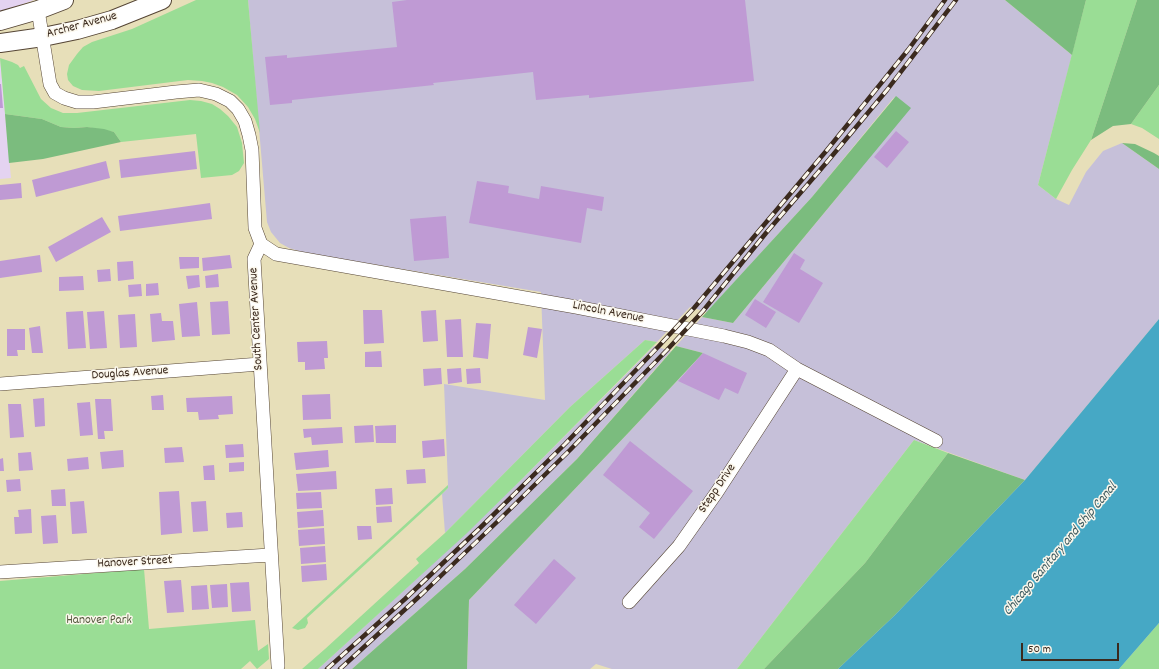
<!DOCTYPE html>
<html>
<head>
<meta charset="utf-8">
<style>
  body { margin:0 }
  #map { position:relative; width:1159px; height:669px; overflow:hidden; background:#e7dfb9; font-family:Dekko,sans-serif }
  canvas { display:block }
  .scale { position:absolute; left:1021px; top:643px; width:98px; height:18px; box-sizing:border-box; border:2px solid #3b2a1e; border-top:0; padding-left:5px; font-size:12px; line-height:14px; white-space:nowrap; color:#3b2a1e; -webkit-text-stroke:3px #fbf7ec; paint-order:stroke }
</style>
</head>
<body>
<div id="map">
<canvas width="1159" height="669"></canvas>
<div class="scale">50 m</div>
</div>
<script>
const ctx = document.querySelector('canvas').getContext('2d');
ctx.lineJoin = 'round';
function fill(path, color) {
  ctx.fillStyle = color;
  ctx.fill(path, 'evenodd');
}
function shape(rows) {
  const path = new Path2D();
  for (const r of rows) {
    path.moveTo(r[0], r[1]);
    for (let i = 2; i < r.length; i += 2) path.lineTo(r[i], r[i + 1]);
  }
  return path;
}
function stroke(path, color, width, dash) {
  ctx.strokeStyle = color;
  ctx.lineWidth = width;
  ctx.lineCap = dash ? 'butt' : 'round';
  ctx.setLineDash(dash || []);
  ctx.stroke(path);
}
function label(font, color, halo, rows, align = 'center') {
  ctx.font = font + ' Dekko,sans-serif';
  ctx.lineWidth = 3;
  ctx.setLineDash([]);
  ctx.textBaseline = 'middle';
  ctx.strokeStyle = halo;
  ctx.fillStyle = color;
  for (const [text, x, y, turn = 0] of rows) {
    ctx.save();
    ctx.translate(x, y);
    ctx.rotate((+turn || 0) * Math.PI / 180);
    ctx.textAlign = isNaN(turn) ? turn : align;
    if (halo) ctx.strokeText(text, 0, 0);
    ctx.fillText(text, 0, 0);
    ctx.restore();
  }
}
fill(shape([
  [0,0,34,0,0,13],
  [0,58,11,178,0,179]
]), '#e4d3f1');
fill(shape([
  [248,0,1005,0,1072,55,1038,185,1056,199,1069,205,1086,172,1103,151,1122,143,1159,169,1159,319,1025,480,914,440,737,669,612,669,596,664,590,669,467,669,469,600,631,430,703,353,676,346,702,317,733,323,844,189,895,96,812,197,707,312,690,307,657,342,645,340,570,407,445,533,442,494,448,488,448,485,444,384,545,400,541,292,305,253,289,248,280,243,271,232,267,222],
  [654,346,671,351,577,459,465,569,352,669,318,669,415,580,523,478]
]), '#c6c0d9');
fill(shape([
  [196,0,248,0,260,133,255,119,248,107,237,95,223,87,212,83,202,81,188,80,99,91,82,90,73,86,68,80,67,74,69,65,77,54,83,47,92,42,132,29],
  [1086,0,1137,0,1091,140,1072,170,1056,199,1038,185],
  [0,58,12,62,18,65,20,68,24,66,41,99,51,108,63,113,77,113,190,100,201,101,212,104,220,109,228,116,237,127,242,143,244,163,239,171,232,175,201,178,196,134,121,142,114,132,87,127,74,128,61,127,42,119,5,114],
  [1159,85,1159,139,1142,128,1131,124],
  [645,340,657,342,523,478,466,534,318,669,302,669,325,649,419,563,416,559,445,533,570,407],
  [914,440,948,453,865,563,764,669,737,669],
  [448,485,448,488,442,494,307,618,308,623,305,628,298,630,292,628],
  [144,569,149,629,255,620,258,651,268,644,269,659,257,669,250,661,241,669,0,669,0,581],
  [1159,623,1159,669,1119,669]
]), '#9add95');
fill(shape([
  [1005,0,1086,0,1072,55],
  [1137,0,1159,0,1159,85,1131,124,1113,126,1091,140],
  [896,96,911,108,733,323,702,317,812,197],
  [5,114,42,119,61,127,74,128,87,127,104,129,114,132,121,142,43,159,9,163],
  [1122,143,1135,144,1154,153,1159,156,1159,169],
  [676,346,703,353,631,430,469,600,467,669,352,669,465,569,577,459],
  [948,453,1025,480,895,615,838,669,764,669,865,563]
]), '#7bbc7e');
fill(shape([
  [1159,319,1159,623,1119,669,838,669,895,615,1025,480]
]), '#46a8c5');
fill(shape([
  [407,0,745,0,754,81,589,98,589,95,536,100,533,72,433,83,434,85,292,100,292,103,270,105,265,57,287,55,287,58,397,47,392,2],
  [0,84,1,84,3,108,0,108],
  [896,131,909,142,887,168,874,157],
  [195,151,197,169,121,178,119,160],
  [106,161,110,178,36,197,32,180],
  [477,181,509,186,508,193,539,199,541,186,604,197,602,211,587,208,581,243,469,223],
  [21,183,22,198,0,200,0,185],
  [210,203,212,219,120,231,118,216],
  [446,216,449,258,414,261,410,219],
  [102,217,111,232,56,262,48,247],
  [794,253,805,260,800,269,823,283,799,323,763,302],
  [40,255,42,272,0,278,0,261],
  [230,255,232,268,203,271,202,258],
  [179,257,199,257,199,268,180,269],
  [133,261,134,279,118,281,117,262],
  [110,269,111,281,98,282,97,270],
  [218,274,219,287,206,288,205,276],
  [199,275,200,287,188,289,186,276],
  [83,276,84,290,59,291,59,277],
  [158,283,159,295,146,296,146,284],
  [141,284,142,296,129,297,128,285],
  [755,299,776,312,766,328,745,315],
  [228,301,230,334,212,335,210,302],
  [197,302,200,336,182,337,179,304],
  [363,310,382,310,384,343,364,344],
  [436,310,438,341,423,342,421,311],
  [83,311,86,348,68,349,66,312],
  [104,311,107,348,90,349,87,312],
  [161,313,162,321,173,321,175,340,152,342,150,314],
  [135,314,137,347,120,348,118,315],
  [461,319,463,357,447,357,445,320],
  [476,323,491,324,488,359,473,357],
  [40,326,43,353,32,353,29,328],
  [528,327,542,329,537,358,523,355],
  [7,329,25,329,25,350,17,350,18,356,7,356],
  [327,341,328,358,324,358,325,369,305,370,305,362,298,362,297,342],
  [381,351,382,367,365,367,365,352],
  [703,353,747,373,738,394,725,388,719,400,678,381],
  [441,368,442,384,424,386,423,369],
  [461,368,462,382,448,384,447,369],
  [480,368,481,383,467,384,466,369],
  [330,394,331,419,303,420,302,395],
  [163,395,164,410,152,410,151,396],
  [232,396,233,414,218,415,219,419,199,420,198,412,187,412,186,398],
  [44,398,45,426,35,427,33,399],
  [95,399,111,399,113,431,104,431,105,439,98,439],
  [90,402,93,435,80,436,77,403],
  [8,404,21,404,24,437,10,438],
  [373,425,374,442,355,443,354,426],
  [396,425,396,443,376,443,375,426],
  [342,427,343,443,312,445,311,437,304,438,303,429],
  [444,439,445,456,423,458,422,441],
  [630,441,693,491,654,539,639,527,650,513,603,475],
  [243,444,244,457,226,458,225,445],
  [182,447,184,462,165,463,164,448],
  [123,450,124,467,102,469,100,452],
  [328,450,329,467,296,470,294,453],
  [31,452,33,470,19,471,18,453],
  [88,457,89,469,68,471,67,459],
  [3,458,4,471,0,471,0,459],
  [244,462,244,471,229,472,229,463],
  [214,465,215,480,204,480,203,466],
  [425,469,426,483,407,484,406,470],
  [336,471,337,489,298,491,296,474],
  [20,479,21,491,7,492,6,480],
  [392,488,393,504,376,505,375,489],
  [65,489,66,506,52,506,51,490],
  [179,491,182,533,161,535,159,492],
  [321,492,322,508,297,509,296,493],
  [84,501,87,533,72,534,70,502],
  [206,501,208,531,193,532,191,502],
  [391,506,392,522,377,523,376,507],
  [31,509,32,533,15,534,14,517,19,517,18,510],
  [323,510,324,526,298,528,297,512],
  [242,512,243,527,227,528,226,513],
  [56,515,58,543,43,544,41,516],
  [357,526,371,526,372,539,358,540],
  [324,528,325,544,299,546,298,530],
  [325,546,326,562,301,564,300,548],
  [554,559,576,578,536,624,514,605],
  [326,564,327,580,302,582,301,566],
  [181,580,184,612,167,613,164,581],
  [249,582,251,611,232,612,230,583],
  [227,584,228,607,212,608,210,585],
  [207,585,209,609,192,610,191,586]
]), '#bf9ad4');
const minor = shape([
  [38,10,50,84,55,93,64,98,77,102,93,102,176,92,199,90,216,94,230,101,238,109,245,121,249,135,252,150,255,228,261,244,254,259,278,666],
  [261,244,276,254,576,307,724,336,748,342,769,350,797,369,936,441],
  [0,384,260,364],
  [0,572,270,555],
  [629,602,679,546,717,492,797,369]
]);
const secondary = shape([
  [0,21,38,10,64,0],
  [0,43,43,37,77,30,112,20,162,0]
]);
stroke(minor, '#554535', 14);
stroke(secondary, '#554535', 20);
stroke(minor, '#fff', 13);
stroke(secondary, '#fff', 18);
const rail = shape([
  [327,669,405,599,481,527,565,444,658,347,694,308,827,150,908,50,945,0],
  [340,669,423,593,497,522,570,450,667,350,703,311,766,233,827,162,887,90,956,0]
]);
stroke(rail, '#3b2a1e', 4.5);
stroke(rail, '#fbf7ec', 3, [9]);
label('13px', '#3b2a1e', '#fbf7ec', [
  ["Archer Avenue",82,26,-15],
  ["Lincoln Avenue",608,313,11],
  ["South Center Avenue",257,319,-93],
  ["Douglas Avenue",130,374,-4],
  ["Stepp Drive",718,489,-56],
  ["Hanover Street",135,563,-3]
]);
label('13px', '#53573c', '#fbf7ec', [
  ["Hanover Park",99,621]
]);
label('italic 14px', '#3f5c61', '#fbf7ec', [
  ["Chicago Sanitary and Ship Canal",1061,550,-50]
]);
</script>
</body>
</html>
